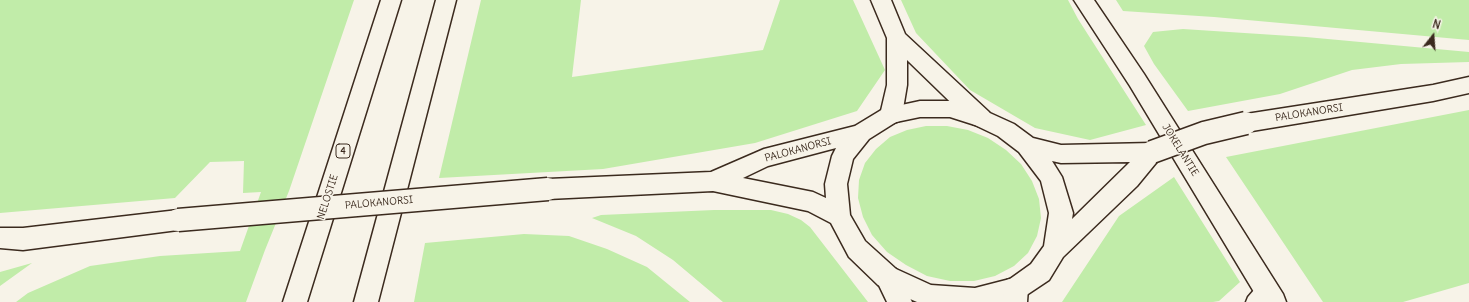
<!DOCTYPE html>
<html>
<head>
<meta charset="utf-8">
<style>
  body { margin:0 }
  #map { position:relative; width:1469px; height:302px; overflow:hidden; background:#f7f3e8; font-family:Delius,sans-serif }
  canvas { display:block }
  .north { position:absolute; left:1413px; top:16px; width:40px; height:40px; -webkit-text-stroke:3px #f7f3e8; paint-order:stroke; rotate:17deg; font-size:11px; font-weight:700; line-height:16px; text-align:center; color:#3b2a1e }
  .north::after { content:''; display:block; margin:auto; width:14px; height:18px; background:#3b2a1e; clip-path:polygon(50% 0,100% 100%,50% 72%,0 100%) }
</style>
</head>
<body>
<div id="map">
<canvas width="1469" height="302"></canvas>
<div class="north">N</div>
</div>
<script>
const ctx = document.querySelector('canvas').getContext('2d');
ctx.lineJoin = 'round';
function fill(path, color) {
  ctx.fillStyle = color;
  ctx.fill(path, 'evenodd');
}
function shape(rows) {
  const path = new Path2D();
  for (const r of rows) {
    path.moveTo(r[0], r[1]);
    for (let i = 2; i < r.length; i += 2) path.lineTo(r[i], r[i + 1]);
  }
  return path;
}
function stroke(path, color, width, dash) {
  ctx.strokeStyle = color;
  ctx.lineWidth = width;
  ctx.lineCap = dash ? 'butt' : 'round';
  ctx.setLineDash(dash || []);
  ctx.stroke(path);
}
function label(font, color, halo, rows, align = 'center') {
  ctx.font = font + ' Delius,sans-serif';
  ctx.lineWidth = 3;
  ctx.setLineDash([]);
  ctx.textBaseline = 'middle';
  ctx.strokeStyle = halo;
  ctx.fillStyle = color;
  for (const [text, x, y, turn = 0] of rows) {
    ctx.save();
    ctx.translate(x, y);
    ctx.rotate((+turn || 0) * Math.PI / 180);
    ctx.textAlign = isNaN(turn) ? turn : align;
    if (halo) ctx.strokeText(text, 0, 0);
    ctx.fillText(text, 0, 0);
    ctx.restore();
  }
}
fill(shape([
  [0,0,354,0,289,191,265,250,246,302,16,302,28,293,90,266,160,256,240,251,261,192,243,193,244,161,210,162,175,198,0,213],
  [481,0,581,0,572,77,763,50,780,0,853,0,885,70,857,111,755,143,603,169,439,178],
  [901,0,1068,0,1078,19,1146,125,1090,140,1035,128,970,90,916,33],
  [1116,0,1469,0,1469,40,1214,17,1123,11],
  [1183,29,1306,37,1469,52,1469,62,1401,64,1352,70,1280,94,1188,111,1154,64,1144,46,1153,32],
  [1469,110,1469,283,1403,302,1323,302,1226,157],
  [926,126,947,126,968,130,988,138,1006,150,1021,164,1032,181,1039,199,1041,218,1037,236,1028,253,1014,266,995,276,974,281,950,281,927,276,906,265,887,252,872,235,863,217,858,198,859,180,865,163,876,149,890,137,907,130],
  [1174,177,1240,282,1219,301,1213,302,1062,302,1119,216],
  [714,210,771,210,788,214,801,220,810,227,868,302,723,302,673,260,636,236,592,218,601,215],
  [524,234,569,236,607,249,647,267,690,302,414,302,425,243],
  [32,263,0,286,0,272]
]), '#c1eca9');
const service = shape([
  [1265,281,1270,283,1272,288,1262,302,1246,302,1248,297,1260,283,1265,281]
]);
const minor = shape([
  [871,0,891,0,905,34,989,112,992,118,989,124,981,127,973,124,907,60,907,85,902,115,899,121,891,124,883,121,880,115,887,85,887,38,871,0],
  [1074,0,1094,0,1144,74,1283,294,1286,302,1260,302,1130,86,1074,0]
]);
const secondary = shape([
  [1469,77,1469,93,1433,101,1246,132,1238,129,1235,123,1238,117,1246,114,1433,85,1469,77],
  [920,101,950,101,981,109,1014,124,1033,138,1061,145,1152,143,1160,146,1163,152,1160,158,1137,186,1063,257,1049,280,1025,296,1007,302,917,302,878,285,849,257,831,223,808,211,713,191,548,199,540,196,537,189,540,182,548,179,711,172,764,149,855,126,883,109,920,101],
  [920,117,950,117,975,125,998,136,1019,152,1041,181,1049,213,1044,246,1031,264,1010,279,975,288,931,285,896,269,865,241,850,215,847,184,853,159,869,139,896,122,920,117],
  [836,148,832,156,825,184,826,198,813,192,743,178,768,166,836,148],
  [1052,161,1061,163,1130,162,1072,219,1073,213,1062,177,1052,161],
  [178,210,186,213,190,220,186,227,178,230,23,250,0,248,0,228,23,228,178,210]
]);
const motorway = shape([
  [381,0,401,0,307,302,283,302,381,0],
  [436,0,456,0,378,302,354,302,436,0],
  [887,266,896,269,912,302,887,302,875,277,878,269,887,266],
  [1016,277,1025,280,1028,288,1027,302,1003,302,1004,288,1007,280,1016,277]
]);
stroke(service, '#3b2a1e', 3);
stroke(minor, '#3b2a1e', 3);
stroke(secondary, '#3b2a1e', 3);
stroke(motorway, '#3b2a1e', 3);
fill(service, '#f7f3e8');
fill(minor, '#f7f3e8');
fill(secondary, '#f7f3e8');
fill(motorway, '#f7f3e8');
const secondaryBridge = shape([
  [1152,152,1204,133,1246,123],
  [178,220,548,189]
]);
stroke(secondaryBridge, '#3b2a1e', 25, []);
stroke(secondaryBridge, '#f7f3e8', 22);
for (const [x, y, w] of [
  [343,151,14]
]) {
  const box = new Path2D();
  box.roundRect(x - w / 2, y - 7, w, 14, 3);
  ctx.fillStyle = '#f7f3e8';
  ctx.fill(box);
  stroke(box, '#3b2a1e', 1);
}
label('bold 9px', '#3b2a1e', null, [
  ["4",343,151]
]);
label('10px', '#3b2a1e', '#f7f3e8', [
  ["PALOKANORSI",1309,113,-9],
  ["PALOKANORSI",798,150,-15],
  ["JOKELANTIE",1180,150,58],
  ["NELOSTIE",328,197,-72],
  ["PALOKANORSI",379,203,-5]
]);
</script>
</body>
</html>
